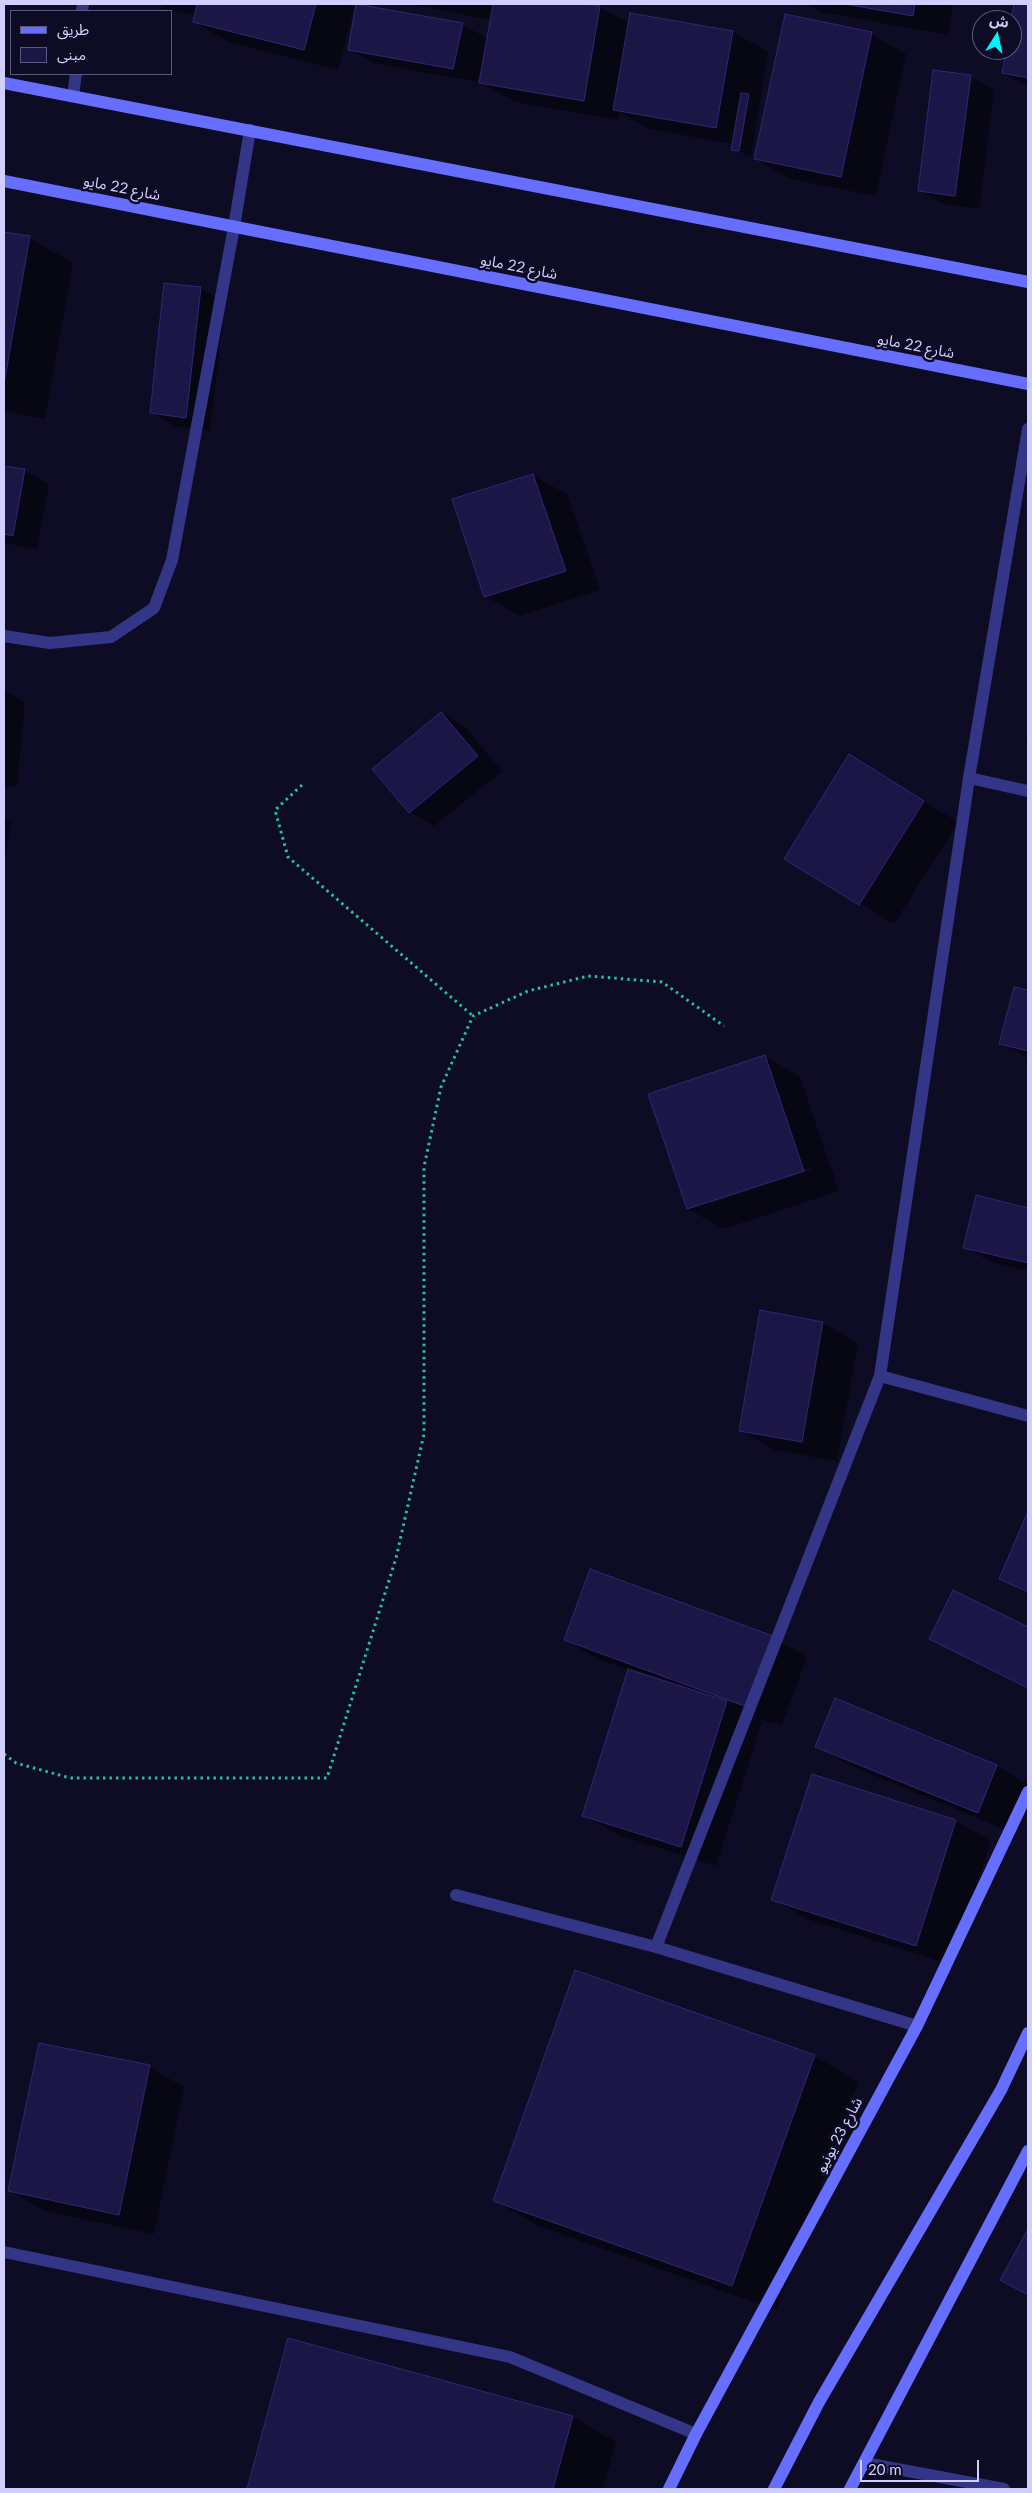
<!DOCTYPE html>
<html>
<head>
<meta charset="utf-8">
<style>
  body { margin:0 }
  #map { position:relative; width:1032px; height:2493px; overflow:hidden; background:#0e0c24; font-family:Lato,"Noto Sans Arabic",sans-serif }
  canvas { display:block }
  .frame { position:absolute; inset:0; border:5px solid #d1cfff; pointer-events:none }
  .legend { position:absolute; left:10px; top:10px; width:162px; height:65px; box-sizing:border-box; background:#0e0c24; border:1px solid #5c5a7c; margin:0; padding:6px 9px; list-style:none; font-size:15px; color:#d1cfff }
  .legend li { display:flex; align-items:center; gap:10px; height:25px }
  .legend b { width:25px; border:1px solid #5c5a7c }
  .north { position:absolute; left:972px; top:10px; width:50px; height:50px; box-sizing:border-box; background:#0e0c24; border:1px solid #5c5a7c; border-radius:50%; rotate:10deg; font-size:14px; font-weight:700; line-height:20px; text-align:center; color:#d1cfff }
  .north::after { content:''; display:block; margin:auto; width:18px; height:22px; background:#00f5fa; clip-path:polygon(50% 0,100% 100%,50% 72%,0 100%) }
  .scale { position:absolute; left:860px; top:2460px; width:119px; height:22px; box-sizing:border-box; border:2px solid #d1cfff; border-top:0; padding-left:6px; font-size:15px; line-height:18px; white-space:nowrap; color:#d1cfff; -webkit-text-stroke:4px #0e0c24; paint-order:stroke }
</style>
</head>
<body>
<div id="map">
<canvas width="1032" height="2493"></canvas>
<div class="frame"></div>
<ul class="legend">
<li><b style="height:6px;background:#666eff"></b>طريق</li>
<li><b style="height:14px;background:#1c1647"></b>مبنى</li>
</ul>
<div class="north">ش</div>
<div class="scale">20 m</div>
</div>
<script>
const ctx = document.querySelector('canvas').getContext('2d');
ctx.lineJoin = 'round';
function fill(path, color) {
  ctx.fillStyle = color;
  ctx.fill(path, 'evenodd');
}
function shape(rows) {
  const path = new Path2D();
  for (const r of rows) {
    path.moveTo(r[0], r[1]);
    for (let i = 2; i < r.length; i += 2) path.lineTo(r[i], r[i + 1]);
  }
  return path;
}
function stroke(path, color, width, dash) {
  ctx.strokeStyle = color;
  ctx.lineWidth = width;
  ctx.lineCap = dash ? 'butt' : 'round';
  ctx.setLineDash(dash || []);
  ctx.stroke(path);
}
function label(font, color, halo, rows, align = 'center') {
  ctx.font = font + ' Lato,"Noto Sans Arabic",sans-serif';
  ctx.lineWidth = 5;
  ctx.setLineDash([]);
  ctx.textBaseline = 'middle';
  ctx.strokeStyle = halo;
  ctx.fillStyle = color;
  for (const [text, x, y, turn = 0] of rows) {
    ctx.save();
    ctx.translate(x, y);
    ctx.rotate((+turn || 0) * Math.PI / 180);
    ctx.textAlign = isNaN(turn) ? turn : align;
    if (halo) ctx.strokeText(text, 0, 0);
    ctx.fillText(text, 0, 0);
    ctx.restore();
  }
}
fill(shape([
  [157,4,355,4,338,70,229,42,194,22,196,15,170,11],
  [358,4,462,24,488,39,491,20,410,4,580,4,600,7,630,24,631,14,733,32,768,52,751,157,733,149,733,144,649,129,620,112,618,120,515,102,480,82,482,71,480,70,477,82,373,63,349,49],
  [805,4,953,4,948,35,820,12],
  [1015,4,1028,4,1028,87,1003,73,1007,50,1012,50,1012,23],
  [871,34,906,54,876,196,790,179,756,159],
  [970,76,994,90,979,209,943,204,919,190],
  [4,233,29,238,73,263,45,419,4,411],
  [201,288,225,302,210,431,175,426,151,412],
  [4,467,24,470,49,484,37,549,4,543],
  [533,475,568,495,600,590,520,616,485,596,454,500],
  [4,690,25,702,17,787,4,786],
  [441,713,465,727,502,771,434,826,410,812],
  [1028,728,1028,743,1026,742],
  [849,756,958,822,894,924,785,858],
  [4,818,11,823,4,864],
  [1015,988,1028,992,1028,1058,1001,1043],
  [765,1056,800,1077,839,1191,723,1229,688,1209],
  [810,1168,811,1170,712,1203,712,1200],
  [977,1197,1028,1209,1028,1271,989,1261,965,1247],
  [823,1323,858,1343,837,1461,775,1450,740,1430],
  [1028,1514,1028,1594,1000,1578],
  [954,1592,1028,1629,1028,1689,931,1638],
  [772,1637,807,1657,782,1726,752,1717,762,1722,716,1866,618,1835,583,1815,629,1670,600,1660,566,1640],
  [817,1746,997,1766,1028,1784,1028,1794,1013,1833,851,1766],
  [812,1775,956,1821,991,1841,951,1965,807,1919,773,1899],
  [576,1972,815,2056,858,2082,776,2310,538,2226,495,2201],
  [149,2067,184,2087,154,2234,45,2211,10,2191],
  [1028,2232,1028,2295,1002,2280],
  [289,2339,573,2417,616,2442,603,2489,248,2489]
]), '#0007');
const building = shape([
  [197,4,316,4,304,50,193,22,197,4],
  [356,4,463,23,453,69,348,50,356,4],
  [493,4,588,4,600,6,584,101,479,83,493,4],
  [845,4,915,4,913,16,845,4],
  [1014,4,1028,4,1028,78,1002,73,1006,50,1012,50,1011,20,1014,4],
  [630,13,733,31,716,128,613,110,630,13],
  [785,14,872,32,841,177,754,159,785,14],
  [933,70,971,75,955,196,918,191,933,70],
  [741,93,749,94,739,151,731,150,741,93],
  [4,232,30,236,4,384,4,232],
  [164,283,201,287,186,418,150,413,164,283],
  [4,466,25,469,13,536,4,534,4,466],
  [533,474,566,571,484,597,452,499,533,474],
  [441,712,478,756,409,813,372,769,441,712],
  [849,754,924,801,859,905,784,859,849,754],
  [1014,987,1028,990,1028,1051,999,1044,1014,987],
  [765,1055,804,1171,687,1209,648,1094,765,1055],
  [976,1195,1028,1208,1028,1263,963,1248,976,1195],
  [760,1310,823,1322,802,1442,739,1431,760,1310],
  [1028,1511,1028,1592,999,1579,1028,1511],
  [590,1569,773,1636,747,1707,564,1640,590,1569],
  [953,1590,1028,1627,1028,1688,929,1639,953,1590],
  [628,1669,727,1701,681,1847,582,1816,628,1669],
  [835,1698,997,1765,978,1813,815,1747,835,1698],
  [812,1774,956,1820,916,1946,771,1900,812,1774],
  [575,1970,815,2055,732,2286,493,2201,575,1970],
  [39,2043,150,2065,119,2215,8,2191,39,2043],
  [1028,2229,1028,2295,1000,2280,1028,2229],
  [288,2338,573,2416,553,2489,247,2489,288,2338]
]);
fill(building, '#1c1647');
stroke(building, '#302675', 1);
stroke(shape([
  [302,785,275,810,288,857,473,1016],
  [4,1754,16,1763,70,1778,327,1778,396,1558,424,1434,424,1167,441,1087,473,1016,528,991,588,976,662,982,724,1026]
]), '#24bea9', 3, [2.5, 4]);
stroke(shape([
  [82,11,83,4],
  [73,96,76,74],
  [4,636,50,643,111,637,154,608,172,560,234,227,250,130],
  [969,778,1028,791],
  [880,1376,1028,1416],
  [456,1895,656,1947,917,2026],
  [656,1947,880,1376,969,778,1028,429],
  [4,2252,510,2357,696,2434],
  [865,2463,1004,2489]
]), '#333687', 12);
stroke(shape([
  [4,83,1028,282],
  [4,181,1028,384],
  [669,2489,696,2434,917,2026,1028,1792],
  [774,2489,819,2402,1001,2090,1028,2033],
  [850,2489,1028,2151]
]), '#666eff', 12);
label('15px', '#d1cfff', '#0e0c24', [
  ["شارع 22 مايو",122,188,11],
  ["شارع 22 مايو",519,267,11],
  ["شارع 22 مايو",916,346,11],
  ["شارع 23 يونيو",839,2135,-62]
]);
</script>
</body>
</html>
